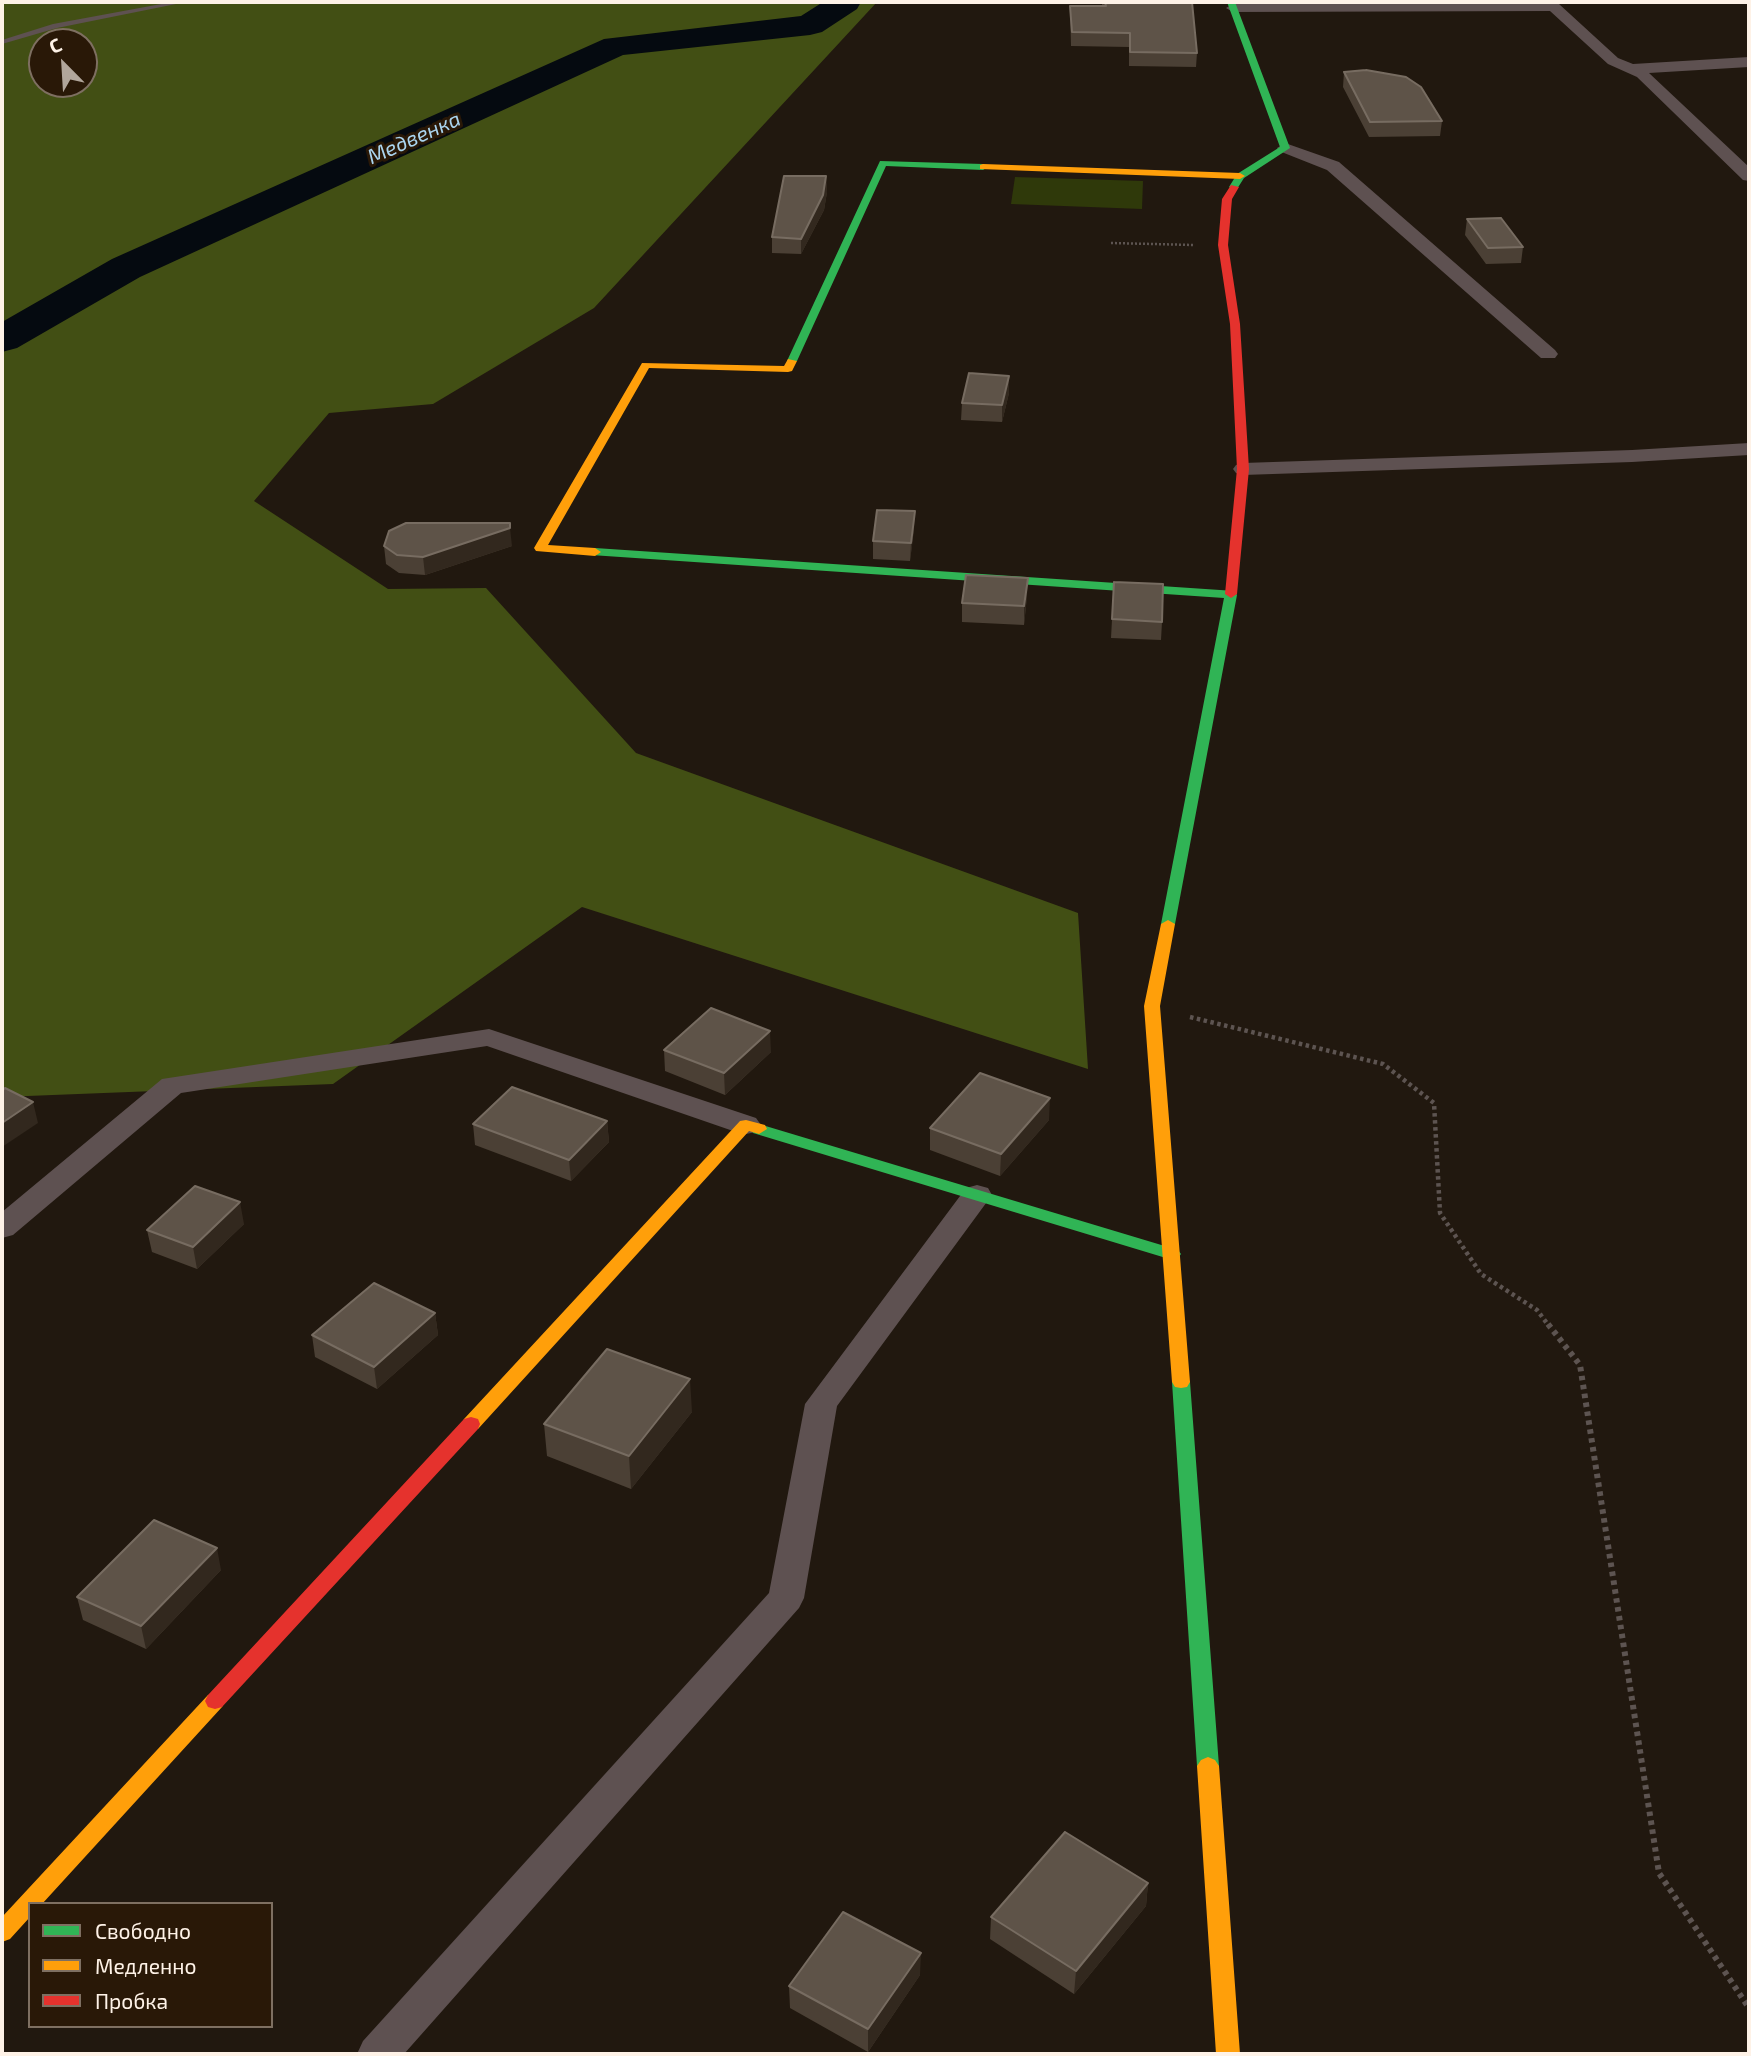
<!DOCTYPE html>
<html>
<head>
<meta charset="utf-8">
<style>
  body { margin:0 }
  #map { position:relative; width:1751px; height:2056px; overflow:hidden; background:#21180f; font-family:"Exo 2",sans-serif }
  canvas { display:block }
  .frame { position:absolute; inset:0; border:4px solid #fef2e7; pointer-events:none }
  .legend { position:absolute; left:28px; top:1902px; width:245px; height:126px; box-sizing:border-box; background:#291807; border:2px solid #7e6f61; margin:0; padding:9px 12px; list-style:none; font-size:21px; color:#fef2e7 }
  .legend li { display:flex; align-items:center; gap:14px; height:35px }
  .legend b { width:35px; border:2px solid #7e6f61 }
  .north { position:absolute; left:28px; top:28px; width:70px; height:70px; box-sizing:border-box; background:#291807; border:2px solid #7e6f61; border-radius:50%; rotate:336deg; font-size:19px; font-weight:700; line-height:28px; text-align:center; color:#fef2e7 }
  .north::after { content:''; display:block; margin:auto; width:24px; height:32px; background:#b1a69b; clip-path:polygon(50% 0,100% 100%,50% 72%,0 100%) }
</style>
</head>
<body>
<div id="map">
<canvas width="1751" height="2056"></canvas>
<div class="frame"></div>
<ul class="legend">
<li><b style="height:9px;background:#30b455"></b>Свободно</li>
<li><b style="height:9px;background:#ff9f0a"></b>Медленно</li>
<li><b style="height:9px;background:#e5322d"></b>Пробка</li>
</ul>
<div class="north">С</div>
</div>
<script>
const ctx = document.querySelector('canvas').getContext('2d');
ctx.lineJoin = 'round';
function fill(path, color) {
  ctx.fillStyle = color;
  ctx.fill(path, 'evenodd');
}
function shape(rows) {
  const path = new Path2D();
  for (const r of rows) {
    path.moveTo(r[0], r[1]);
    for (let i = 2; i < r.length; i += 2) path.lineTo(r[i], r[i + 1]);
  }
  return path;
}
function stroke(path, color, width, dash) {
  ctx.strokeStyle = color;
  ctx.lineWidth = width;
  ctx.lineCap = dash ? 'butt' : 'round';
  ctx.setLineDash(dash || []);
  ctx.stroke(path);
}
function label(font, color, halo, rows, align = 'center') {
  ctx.font = font + ' "Exo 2",sans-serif';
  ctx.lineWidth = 6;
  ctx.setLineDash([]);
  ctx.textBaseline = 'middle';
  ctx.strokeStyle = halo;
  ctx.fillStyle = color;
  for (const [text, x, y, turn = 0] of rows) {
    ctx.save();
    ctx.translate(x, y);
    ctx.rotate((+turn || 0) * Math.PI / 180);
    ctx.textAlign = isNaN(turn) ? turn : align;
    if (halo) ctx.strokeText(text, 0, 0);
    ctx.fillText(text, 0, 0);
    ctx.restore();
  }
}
fill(shape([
  [1015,177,1143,181,1142,209,1011,204]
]), '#2f390a');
fill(shape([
  [2,2,877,2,594,308,433,404,329,413,254,501,388,589,486,588,636,753,1078,913,1088,1069,582,907,333,1084,2,1097],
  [42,42,84,42,84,84,42,84]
]), '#424f14');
fill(shape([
  [823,2,861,2,857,9,822,32,810,35,623,55,140,277,17,348,2,352,2,322,112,259,604,39,801,16,823,2]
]), '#050a10');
stroke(shape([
  [1111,243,1194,245]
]), '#5d5451', 2.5, [2, 2]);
stroke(shape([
  [1190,1017,1383,1064,1434,1103,1440,1213,1481,1274,1537,1310,1549,1326]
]), '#5d5451', 4.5, [3.5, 3.5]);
stroke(shape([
  [1548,1324,1580,1365,1659,1873,1749,2008]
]), '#5d5451', 6, [4.5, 4.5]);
fill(shape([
  [172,2,186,2,57,28,2,44,2,40,53,24,172,2]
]), '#5e5151');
fill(shape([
  [1554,3,1559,4,1618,58,1633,64,1749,57,1749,67,1649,73,1749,167,1749,181,1743,180,1637,77,1608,64,1550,11,1233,12,1226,8,1233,4,1554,3],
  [1285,143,1339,162,1555,350,1558,354,1555,358,1541,358,1327,170,1279,151,1277,148,1285,143],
  [1749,443,1749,455,1632,462,1243,475,1236,473,1233,469,1236,465,1243,463,1632,450,1749,443],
  [489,1029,756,1118,761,1125,756,1132,746,1134,736,1132,487,1046,181,1093,13,1235,2,1238,2,1212,162,1079,489,1029],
  [977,1185,988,1188,992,1195,837,1406,804,1598,799,1608,404,2054,357,2054,363,2041,769,1593,805,1404,966,1188,977,1185]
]), '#5e5151');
fill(shape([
  [1227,2,1235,2,1290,148,1244,178,1237,189,1234,190,1229,187,1237,174,1280,147,1227,2],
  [880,161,983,164,988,167,983,170,886,166,797,361,788,363,787,361,880,161],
  [595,548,1235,591,1237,595,1175,924,1168,928,1161,924,1224,598,591,555,589,552,595,548],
  [759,1124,1178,1250,1181,1254,1178,1258,1166,1258,753,1133,751,1129,759,1124],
  [1181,1376,1187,1377,1190,1382,1219,1766,1215,1772,1208,1775,1201,1772,1197,1766,1172,1382,1175,1377,1181,1376]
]), '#30b455');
fill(shape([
  [983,164,1240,173,1245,176,1240,179,980,169,980,165,983,164],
  [788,359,797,361,792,371,788,372,649,368,548,545,595,548,601,552,595,556,536,551,534,548,642,363,784,366,788,359],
  [1168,920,1175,924,1160,1006,1190,1382,1187,1387,1181,1388,1175,1387,1172,1382,1144,1006,1161,924,1168,920],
  [746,1120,765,1125,767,1129,759,1134,749,1131,478,1429,464,1429,462,1424,464,1419,740,1121,746,1120],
  [215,1693,222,1695,225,1701,222,1707,42,1904,30,1904,30,1917,10,1939,2,1942,2,1917,208,1695,215,1693],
  [1208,1757,1215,1760,1219,1766,1240,2054,1216,2054,1197,1766,1201,1760,1208,1757]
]), '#ff9f0a');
fill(shape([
  [1231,185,1239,187,1232,199,1228,245,1240,324,1249,469,1237,594,1231,598,1225,594,1237,469,1230,324,1218,245,1222,199,1231,185],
  [471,1417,478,1419,480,1424,478,1429,222,1707,215,1709,208,1707,205,1701,208,1695,464,1419,471,1417]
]), '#e5322d');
fill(shape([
  [1102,2,1192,2,1197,53,1196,67,1129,66,1129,47,1071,46,1070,6,1102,6],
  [1344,72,1442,121,1440,136,1369,137,1343,87],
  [826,176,827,192,824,210,801,254,772,253,772,237],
  [1467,219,1523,247,1521,263,1486,264,1465,235],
  [1009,393,1002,422,961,420,962,403],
  [914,529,910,561,873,559,873,541],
  [384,546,512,546,425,575,399,573,386,564],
  [1114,582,1162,622,1161,640,1111,638],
  [1027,596,1024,625,962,622,962,603],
  [664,1050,771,1052,725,1095,665,1071],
  [1049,1120,1000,1176,930,1150,930,1128],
  [607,1121,609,1142,571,1181,475,1145,473,1124],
  [244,1224,197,1269,152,1252,147,1230],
  [435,1313,438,1335,377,1389,315,1357,312,1335],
  [692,1412,631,1489,547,1456,544,1424],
  [221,1570,146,1649,83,1620,77,1597],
  [1148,1883,1146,1906,1074,1994,990,1939,991,1917],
  [920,1975,868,2052,790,2008,789,1986]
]), '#4b4035');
fill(shape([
  [826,176,827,192,824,210,801,254,801,239],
  [1009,376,1009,393,1002,422,1002,405],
  [915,511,914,529,910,561,911,543],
  [510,528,512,546,425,575,423,557],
  [1028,578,1027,596,1024,625,1024,606],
  [770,1031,771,1052,725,1095,724,1073],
  [1050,1098,1049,1120,1000,1176,1001,1154],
  [33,1102,38,1123,2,1147,2,1123],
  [607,1121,609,1142,571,1181,569,1160],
  [240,1202,244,1224,197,1269,193,1247],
  [435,1313,438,1335,377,1389,374,1367],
  [690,1379,692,1412,631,1489,629,1456],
  [217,1548,221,1570,146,1649,141,1626],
  [1148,1883,1146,1906,1074,1994,1076,1971],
  [921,1953,920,1975,868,2052,868,2029]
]), '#32281e');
const building = shape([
  [1105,2,1192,2,1197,53,1130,52,1130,33,1072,32,1070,6,1106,6,1105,2],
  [1366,70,1406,77,1421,87,1442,121,1370,122,1344,72,1366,70],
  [784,176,826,176,823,195,801,239,772,237,784,176],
  [1501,218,1523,247,1488,248,1467,219,1501,218],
  [969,373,1009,376,1002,405,962,403,969,373],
  [877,510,915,511,911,543,873,541,877,510],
  [406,523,510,523,510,528,423,557,397,555,384,546,389,531,406,523],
  [966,575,1028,578,1024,606,962,603,966,575],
  [1114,582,1163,584,1162,622,1112,619,1114,582],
  [711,1008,770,1031,724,1073,664,1050,711,1008],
  [980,1073,1050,1098,1001,1154,930,1128,980,1073],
  [512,1087,607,1121,569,1160,473,1124,512,1087],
  [5,1088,33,1102,2,1123,2,1091,5,1088],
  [195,1186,240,1202,193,1247,147,1230,195,1186],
  [374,1283,435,1313,374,1367,312,1335,374,1283],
  [607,1349,690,1379,629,1456,544,1424,607,1349],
  [154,1520,217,1548,141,1626,77,1597,154,1520],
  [1065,1832,1148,1883,1076,1971,991,1917,1065,1832],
  [843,1912,921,1953,868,2029,789,1986,843,1912]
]);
fill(building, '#5e5348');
stroke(building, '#776c61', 2);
label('italic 21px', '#aad4ef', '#291807', [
  ["Медвенка",414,138,-24]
]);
</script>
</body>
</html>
